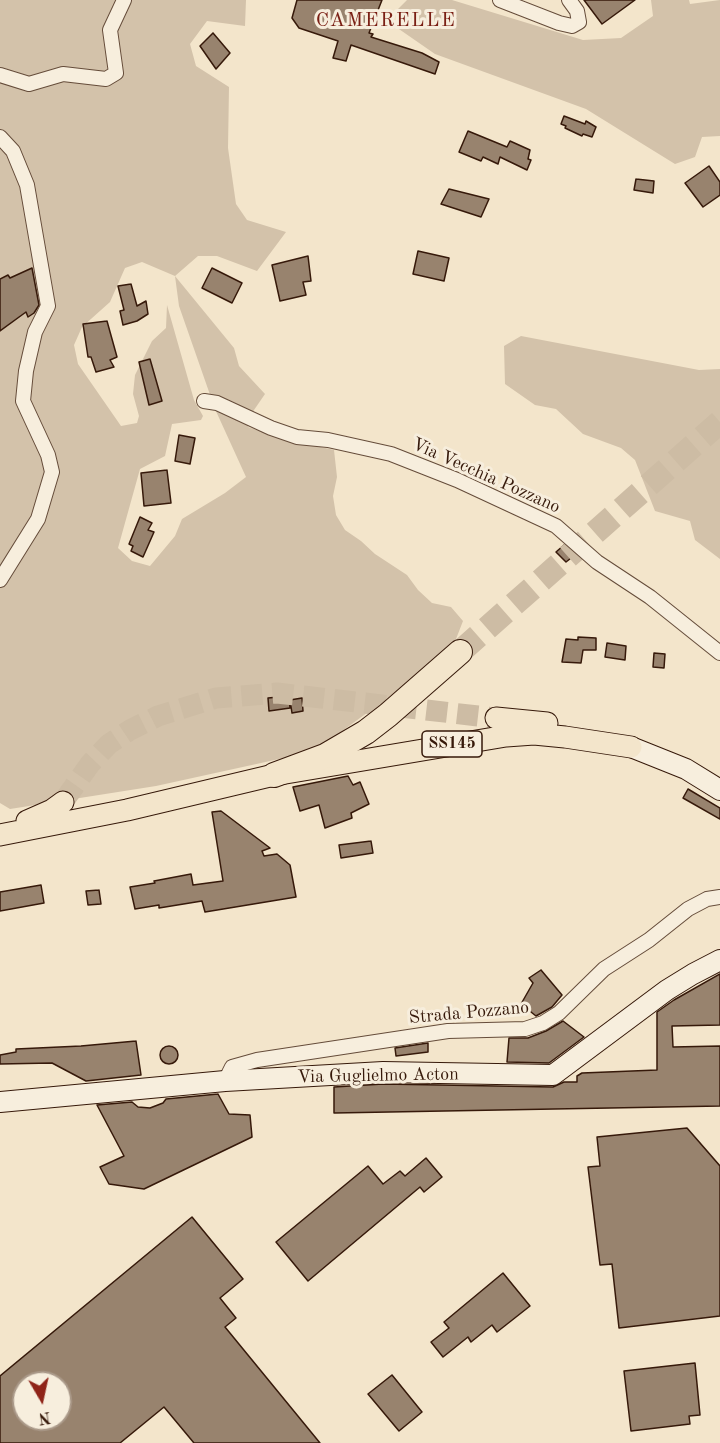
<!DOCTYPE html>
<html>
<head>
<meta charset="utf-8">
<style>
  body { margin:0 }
  #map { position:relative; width:720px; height:1443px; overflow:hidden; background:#f3e5cb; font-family:"Old Standard TT",serif }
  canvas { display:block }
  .north { position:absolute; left:12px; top:1371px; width:60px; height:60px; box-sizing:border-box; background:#f7eedd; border:2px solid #aa9989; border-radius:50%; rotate:171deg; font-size:16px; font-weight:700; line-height:24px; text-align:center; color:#36190a }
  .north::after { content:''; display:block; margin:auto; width:21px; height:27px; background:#8f2418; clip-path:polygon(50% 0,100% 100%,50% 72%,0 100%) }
</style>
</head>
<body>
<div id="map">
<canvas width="720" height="1443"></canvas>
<div class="north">N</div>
</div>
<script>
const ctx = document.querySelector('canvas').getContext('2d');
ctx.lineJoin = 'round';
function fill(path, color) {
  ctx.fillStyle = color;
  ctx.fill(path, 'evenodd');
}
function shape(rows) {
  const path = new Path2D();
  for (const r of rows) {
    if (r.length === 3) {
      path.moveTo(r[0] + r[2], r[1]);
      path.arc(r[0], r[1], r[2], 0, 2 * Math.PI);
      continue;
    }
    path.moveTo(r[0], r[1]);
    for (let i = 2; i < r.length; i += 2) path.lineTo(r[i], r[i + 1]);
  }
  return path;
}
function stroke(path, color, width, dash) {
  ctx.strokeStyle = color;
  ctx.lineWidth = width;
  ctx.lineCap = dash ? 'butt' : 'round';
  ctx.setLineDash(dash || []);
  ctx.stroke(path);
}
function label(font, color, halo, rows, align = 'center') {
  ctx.font = font + ' "Old Standard TT",serif';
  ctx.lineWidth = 6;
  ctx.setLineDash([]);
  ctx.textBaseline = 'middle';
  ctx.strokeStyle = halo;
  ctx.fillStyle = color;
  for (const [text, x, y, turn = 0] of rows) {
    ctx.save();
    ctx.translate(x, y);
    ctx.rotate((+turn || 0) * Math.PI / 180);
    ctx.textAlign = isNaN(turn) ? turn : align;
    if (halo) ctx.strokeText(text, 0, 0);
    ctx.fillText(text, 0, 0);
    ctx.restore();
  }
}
fill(shape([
  [0,0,246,0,245,26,207,21,190,44,196,66,229,87,228,148,236,204,247,220,286,232,257,271,217,256,198,256,175,276,234,348,239,366,265,394,254,410,248,427,280,438,334,450,337,477,333,496,336,515,345,530,361,541,375,554,407,575,418,590,432,603,451,607,463,621,456,639,401,688,334,737,302,754,156,786,10,809,0,803],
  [142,262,175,276,179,306,215,409,246,477,225,493,182,519,175,536,150,566,132,561,118,548,140,469,165,456,172,424,201,420,203,416,194,400,167,305,166,328,152,341,135,375,133,394,139,416,137,423,121,426,78,364,74,345,82,327,110,302,125,268],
  [407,0,452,0,583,40,621,38,653,16,651,0,689,0,690,4,720,0,720,136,702,137,695,157,675,164,586,109,435,54,396,27,398,9],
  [521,336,699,370,720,369,720,559,695,540,690,521,655,511,635,460,621,448,583,434,556,409,535,405,505,384,504,346]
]), '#d3c2aa');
const building = shape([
  [297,0,382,0,369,33,373,34,371,37,422,53,439,62,435,74,351,45,346,61,333,58,338,41,299,28,292,18,297,0],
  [584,0,635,0,602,24,584,0],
  [213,33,230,53,216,69,200,46,213,33],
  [564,116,585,124,586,121,596,127,592,137,583,134,582,136,565,128,566,126,561,124,564,116],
  [468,131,507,147,510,141,530,150,528,159,531,160,527,170,500,157,498,164,483,157,481,161,459,152,468,131],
  [709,166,720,182,720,195,703,207,685,183,709,166],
  [636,179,654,181,653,193,634,190,636,179],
  [449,189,489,199,481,217,441,204,449,189],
  [418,251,449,258,444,281,413,274,418,251],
  [308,256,311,281,303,282,306,295,280,301,272,265,308,256],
  [32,268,39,305,34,313,28,317,26,312,0,331,0,279,8,275,10,278,32,268],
  [212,268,242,283,232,303,202,288,212,268],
  [131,284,137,306,146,301,148,314,137,321,123,325,120,311,124,310,118,286,131,284],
  [107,321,117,357,110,360,114,367,96,372,91,357,88,357,83,324,107,321],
  [150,359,162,401,149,405,139,362,150,359],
  [179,435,195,438,190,464,175,461,179,435],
  [167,470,171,503,144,506,141,473,167,470],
  [140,517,152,523,148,530,154,532,143,557,131,551,133,546,129,544,140,517],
  [564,545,575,555,566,562,556,552,564,545],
  [578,637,596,638,596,650,583,650,581,663,562,662,566,639,578,640,578,637],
  [607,643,626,646,625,660,605,657,607,643],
  [654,653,665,654,664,668,653,667,654,653],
  [289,696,290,708,269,711,268,698,289,696],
  [302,698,303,711,292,713,290,700,302,698],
  [348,776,353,785,360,782,369,804,351,813,352,818,325,828,319,805,300,811,293,787,348,776],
  [688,789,720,808,720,819,683,798,688,789],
  [221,811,270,848,262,851,264,856,277,854,290,865,296,897,205,912,202,901,159,908,159,905,135,909,130,887,155,883,154,881,191,874,193,885,223,881,212,812,221,811],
  [371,841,373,853,341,858,339,845,371,841],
  [41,885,44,903,0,911,0,892,41,885],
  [99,890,101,904,88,905,86,891,99,890],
  [541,970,562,995,552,1007,536,1016,521,1004,533,983,529,978,541,970],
  [720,974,720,1025,672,1026,673,1047,720,1046,720,1106,334,1113,334,1087,383,1084,553,1087,564,1082,577,1082,577,1076,582,1073,657,1070,657,1012,674,1000,720,974],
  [563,1021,584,1037,549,1063,507,1062,509,1038,528,1038,546,1031,563,1021],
  [136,1041,141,1075,86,1081,52,1063,0,1064,0,1055,16,1052,16,1049,81,1046,136,1041],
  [428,1043,428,1052,396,1056,395,1048,428,1043],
  [169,1055,9],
  [218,1094,229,1114,250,1115,252,1137,144,1189,109,1184,100,1167,124,1156,97,1105,132,1102,138,1107,150,1108,163,1103,166,1099,218,1094],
  [687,1128,720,1166,720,1316,619,1328,612,1264,600,1265,588,1167,600,1166,597,1137,687,1128],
  [426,1158,442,1177,424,1192,420,1187,308,1281,276,1242,368,1166,383,1184,400,1171,405,1176,426,1158],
  [192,1217,243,1279,220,1298,236,1318,225,1327,320,1443,194,1443,164,1407,120,1443,0,1443,0,1376,192,1217],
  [24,1383,60,1383,60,1419,24,1419,24,1383],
  [503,1273,530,1306,497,1332,492,1325,471,1342,468,1337,443,1357,431,1342,449,1328,444,1322,503,1273],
  [695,1363,700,1415,689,1416,690,1424,631,1431,624,1371,695,1363],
  [392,1375,422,1412,399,1431,368,1394,392,1375]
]);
fill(building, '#98836e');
stroke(building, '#36190a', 1.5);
stroke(shape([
  [63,802,90,764,109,744,130,730,158,716,216,698,277,693,496,718]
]), '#cdbca4', 21, [21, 10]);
stroke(shape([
  [460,652,720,422]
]), '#cdbca4', 24, [24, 12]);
const street = shape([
  [500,0,559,23,572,26,579,22,577,11,569,0],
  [0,75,29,84,63,74,106,79,116,73,110,30,124,0],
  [0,137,13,151,27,185,48,306,35,332,26,371,23,401,48,455,52,472,38,519,0,580],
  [204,401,217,403,271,428,297,437,328,440,391,454,457,480,556,526,597,562,650,597,720,653],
  [225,1081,232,1067,257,1060,448,1031,525,1029,543,1023,559,1013,604,969,649,940,688,909,707,899,720,897]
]);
const secondary = shape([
  [631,747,686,769,720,790],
  [0,1102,225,1081,383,1072,553,1075,667,990,693,974,720,960]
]);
const primary = shape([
  [496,718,547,723],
  [27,821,52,810,63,802],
  [0,835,127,810,274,775,506,736,534,734,565,737,631,747]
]);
const highway = shape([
  [274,775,325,756,366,732,388,715,460,652]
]);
stroke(street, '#654c3a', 16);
stroke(secondary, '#36190a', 22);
stroke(primary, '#36190a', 23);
stroke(highway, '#36190a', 26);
stroke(street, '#f7eedd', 14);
stroke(secondary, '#f7eedd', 20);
stroke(primary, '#f3e5cb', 21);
stroke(highway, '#f3e5cb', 24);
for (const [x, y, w] of [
  [452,744,60]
]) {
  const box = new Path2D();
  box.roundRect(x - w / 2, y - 13, w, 26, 4.5);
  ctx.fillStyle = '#f7eedd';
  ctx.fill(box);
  stroke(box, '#36190a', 1.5);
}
label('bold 16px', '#36190a', null, [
  ["SS145",452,744]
]);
label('18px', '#36190a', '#f7eedd', [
  ["Via Vecchia Pozzano",486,476,24],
  ["Strada Pozzano",469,1013,-5],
  ["Via Guglielmo Acton",378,1076,-1]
]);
ctx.letterSpacing = '1.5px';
label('20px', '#7a1f14', '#f7eedd', [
  ["CAMERELLE",386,21]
]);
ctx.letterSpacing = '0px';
</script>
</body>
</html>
